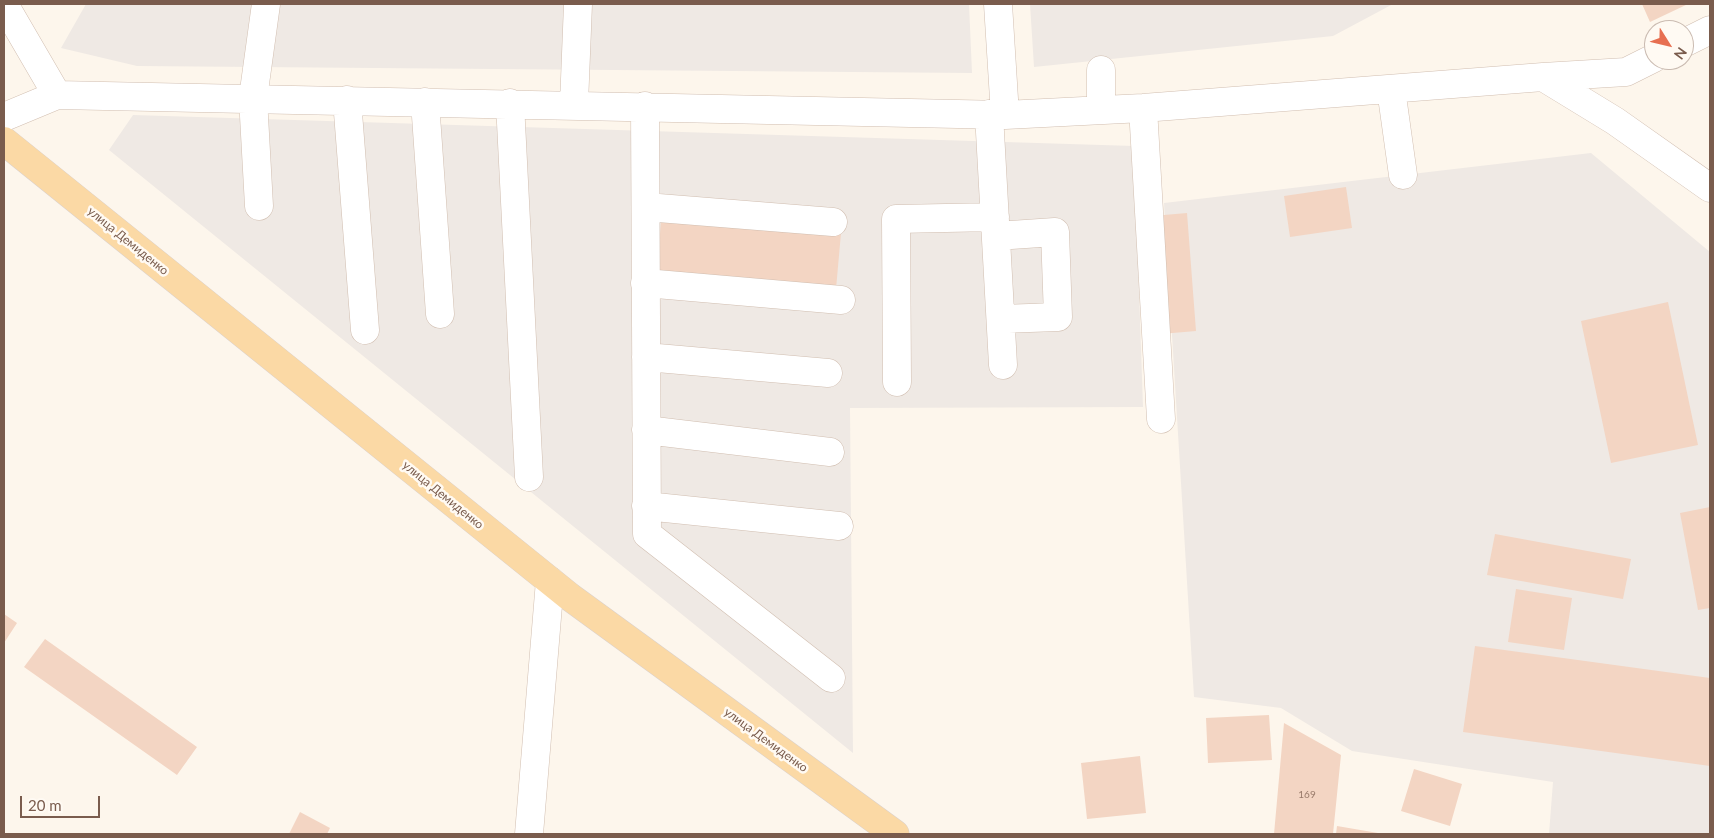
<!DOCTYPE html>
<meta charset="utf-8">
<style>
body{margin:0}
#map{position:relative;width:1714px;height:838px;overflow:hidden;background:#fdf6ec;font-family:Lato,sans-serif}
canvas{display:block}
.frame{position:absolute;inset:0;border:5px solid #7a5c4d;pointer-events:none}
.north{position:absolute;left:1644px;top:20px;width:50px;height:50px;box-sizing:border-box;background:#fffaf3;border:1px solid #cabbb1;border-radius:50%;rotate:126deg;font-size:14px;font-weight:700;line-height:20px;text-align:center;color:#7a5c4d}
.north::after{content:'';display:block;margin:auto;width:18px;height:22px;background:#e76f51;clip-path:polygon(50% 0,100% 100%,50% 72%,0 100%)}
.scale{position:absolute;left:20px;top:796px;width:80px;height:22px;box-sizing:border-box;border:2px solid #7a5c4d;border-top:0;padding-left:6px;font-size:15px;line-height:18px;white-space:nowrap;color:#7a5c4d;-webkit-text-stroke:4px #fffaf3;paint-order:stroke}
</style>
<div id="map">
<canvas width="1714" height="838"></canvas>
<div class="frame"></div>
<div class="north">N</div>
<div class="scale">20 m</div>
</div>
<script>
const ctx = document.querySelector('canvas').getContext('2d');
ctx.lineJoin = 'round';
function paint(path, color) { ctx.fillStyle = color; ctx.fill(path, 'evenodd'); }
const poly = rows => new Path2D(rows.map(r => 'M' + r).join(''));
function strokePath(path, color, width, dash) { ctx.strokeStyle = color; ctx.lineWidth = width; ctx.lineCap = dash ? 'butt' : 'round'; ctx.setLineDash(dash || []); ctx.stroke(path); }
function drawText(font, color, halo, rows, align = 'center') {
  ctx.font = font + ' Lato,sans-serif'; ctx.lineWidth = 5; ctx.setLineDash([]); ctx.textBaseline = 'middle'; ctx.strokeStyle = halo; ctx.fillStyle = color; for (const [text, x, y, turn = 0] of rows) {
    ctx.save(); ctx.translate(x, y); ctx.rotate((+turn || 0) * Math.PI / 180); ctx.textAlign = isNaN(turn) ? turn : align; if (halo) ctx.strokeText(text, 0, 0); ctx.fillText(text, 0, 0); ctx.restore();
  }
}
paint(poly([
 [86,4,969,4,972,73,137,66,61,48],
 [1030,4,1393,4,1333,36,1034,67],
 [133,115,1134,146,1143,407,850,408,853,753,109,150],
 [1591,153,1710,252,1710,834,1549,834,1553,782,1352,751,1281,708,1194,697,1164,203]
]), '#efe9e4');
paint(poly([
 [1642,4,1688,4,1650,22],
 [1346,187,1352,228,1290,237,1284,196],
 [1187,213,1196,331,1161,334,1152,216],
 [661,220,841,233,836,289,657,276],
 [1668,302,1698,445,1611,463,1581,321],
 [1710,507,1710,608,1698,610,1680,513],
 [1495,534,1631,559,1623,599,1487,575],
 [1516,589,1572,598,1564,650,1508,642],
 [4,614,17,623,4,643],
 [45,639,197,747,177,775,24,667],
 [1475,646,1710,678,1710,766,1463,732],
 [1269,715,1272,760,1208,763,1206,718],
 [1284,723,1341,755,1333,834,1274,834],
 [1140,756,1146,813,1087,819,1081,763],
 [1414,769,1462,784,1450,826,1401,811],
 [300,812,330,828,327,834,289,834],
 [1337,826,1378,833,1378,834,1336,834]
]), '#f3d5c3');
const minor = poly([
 [4,4,57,95],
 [1684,43,1710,30],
 [1101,70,1101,110],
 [1543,77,1615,121,1710,188],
 [1391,89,1403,175],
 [347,100,365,330],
 [425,102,440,314],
 [510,103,529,477],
 [574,104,578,4],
 [645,106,647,534,831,678],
 [1143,108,1161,419],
 [989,114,1003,365],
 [1005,115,1143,108,1543,77,1626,72,1654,58],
 [4,117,57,95,1005,115,998,4],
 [259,206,253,98,266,4],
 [646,207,833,222],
 [996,236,1055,232,1058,317,1001,319],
 [645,283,841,300],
 [646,357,828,373],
 [897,382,896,219,995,217],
 [646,430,830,452],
 [646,506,839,526],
 [529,834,550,581]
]);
const major = poly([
 [4,141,570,597,895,834]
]);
strokePath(minor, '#d1beb0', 29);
strokePath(major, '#dad1cd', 29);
strokePath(minor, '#fff', 28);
strokePath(major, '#fbd9a5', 28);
drawText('10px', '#987a6a', null, [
 ["169",1307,795]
]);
drawText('12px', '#7a5c4d', '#fffaf3', [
 ["улица Демиденко",128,241,39],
 ["улица Демиденко",443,495,39],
 ["улица Демиденко",766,740,36]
]);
</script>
